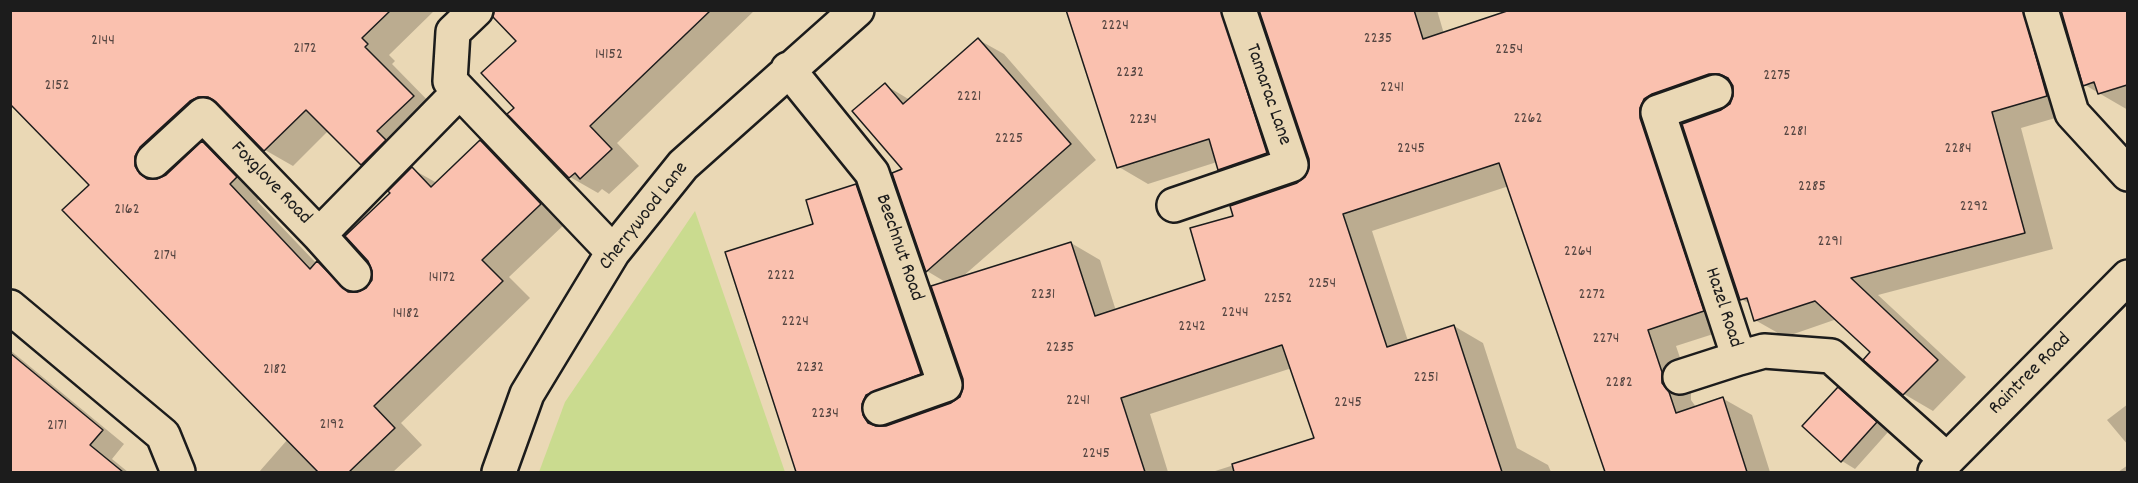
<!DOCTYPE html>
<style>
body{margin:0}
#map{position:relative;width:2138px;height:483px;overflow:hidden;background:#ead8b5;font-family:Dekko,sans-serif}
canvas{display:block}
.frame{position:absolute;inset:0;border:12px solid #1c1c1c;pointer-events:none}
</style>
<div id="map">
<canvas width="2138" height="483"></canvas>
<div class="frame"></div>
</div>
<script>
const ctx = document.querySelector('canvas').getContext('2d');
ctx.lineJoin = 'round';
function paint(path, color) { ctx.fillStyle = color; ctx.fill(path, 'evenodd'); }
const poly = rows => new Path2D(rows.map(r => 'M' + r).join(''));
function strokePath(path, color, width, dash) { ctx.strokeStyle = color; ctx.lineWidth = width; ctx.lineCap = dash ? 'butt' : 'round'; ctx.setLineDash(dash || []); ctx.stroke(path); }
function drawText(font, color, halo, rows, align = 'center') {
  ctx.font = font + ' Dekko,sans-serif'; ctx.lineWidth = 4.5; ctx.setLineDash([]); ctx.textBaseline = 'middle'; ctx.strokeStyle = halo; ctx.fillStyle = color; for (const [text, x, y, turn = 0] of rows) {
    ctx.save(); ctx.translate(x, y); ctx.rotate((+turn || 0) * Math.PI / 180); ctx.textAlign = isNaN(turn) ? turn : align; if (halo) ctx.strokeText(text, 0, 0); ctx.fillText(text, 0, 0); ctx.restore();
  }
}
paint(poly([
 [695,211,785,472,539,472,565,402]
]), '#cadb8f');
paint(poly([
 [10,10,435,10,389,55,395,61,392,64,440,113,390,180,362,164,329,130,293,166,265,150,227,112,219,117,163,172,163,178,202,143,230,159,264,194,257,201,317,264,346,279,359,294,367,289,373,281,392,193,412,169,437,183,480,142,508,158,568,221,509,277,530,298,401,423,422,445,393,472,259,472,288,439,91,185],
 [513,10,755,10,617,143,639,166,609,194,602,189,598,193,570,177,516,108,518,41],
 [1068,10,1260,10,1254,15,1296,170,1249,186,1220,169,1217,162,1148,184,1119,167],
 [1261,10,1437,10,1444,34,1515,10,2128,10,2128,110,2085,85,2061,11,2056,14,2076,112,2021,128,2053,249,1878,295,1966,377,1933,411,1904,394,1866,360,1873,352,1837,319,1785,337,1755,320,1750,304,1741,299,1683,124,1730,106,1735,92,1681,110,1673,117,1732,328,1676,346,1691,390,1691,400,1696,407,1722,398,1752,415,1770,472,1607,472,1509,186,1372,231,1408,341,1454,326,1483,343,1517,448,1548,465,1551,472,1212,472,1316,439,1292,368,1150,414,1168,472,808,472,796,465,815,225,856,186,885,203,950,390,894,413,890,424,952,404,960,399,965,389,947,283,927,271,894,174,905,170,885,85,910,100,979,40,1004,54,1096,160,961,278,1071,243,1100,260,1116,311,1207,281,1235,217,1307,178,1311,168,1310,159],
 [10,350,124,444,112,459,128,472,10,472],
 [1838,389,1851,397,1889,431,1855,469,1842,461,1804,426],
 [2128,404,2128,445,2107,420],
 [2128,465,2128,472,2118,472]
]), '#0003');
const building = poly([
 [10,10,391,10,362,38,368,44,365,47,414,96,377,131,386,140,361,165,306,110,264,151,216,102,208,97,198,97,190,101,140,147,135,156,135,166,140,174,147,179,157,179,166,175,202,141,237,177,230,184,310,269,317,261,348,292,357,292,366,288,372,280,372,271,368,261,345,236,390,193,388,191,412,167,431,187,480,140,541,204,482,260,503,281,374,406,395,428,349,472,318,472,62,210,89,185,10,104,10,10],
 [494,10,711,10,590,126,612,149,580,179,575,173,569,178,507,114,514,108,481,73,516,41,493,17,494,10],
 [1066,10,1221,10,1267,153,1218,170,1209,139,1117,168,1066,10],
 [1259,10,1414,10,1423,39,1510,10,2023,10,2047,96,1992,112,2025,233,1851,278,1938,360,1903,395,1863,360,1870,352,1815,301,1754,321,1747,298,1740,300,1682,124,1721,110,1730,104,1733,96,1733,86,1728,78,1719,74,1709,74,1652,94,1644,99,1640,108,1640,118,1704,311,1648,330,1662,372,1662,383,1669,392,1676,413,1723,397,1747,472,1605,472,1499,163,1343,214,1387,347,1454,325,1502,472,1234,472,1232,464,1314,438,1282,345,1121,398,1145,472,796,472,725,252,813,224,806,200,856,184,921,374,866,395,862,404,863,415,868,423,876,426,886,426,951,403,960,397,963,388,963,379,931,286,1071,242,1095,316,1205,280,1190,228,1233,216,1230,206,1297,183,1305,177,1309,168,1309,159,1259,10],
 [2061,10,2127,10,2127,85,2098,94,2094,82,2083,86,2061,10],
 [978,38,1071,144,926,272,892,173,902,169,852,111,885,83,903,104,978,38],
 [10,353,103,430,90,445,123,472,10,472,10,353],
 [1838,387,1877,422,1841,462,1802,426,1838,387]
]);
paint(building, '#fac1af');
strokePath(building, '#1c1c1c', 1.5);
const minor = poly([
 [476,10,453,32,450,81,613,252],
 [2041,10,2072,113,2128,174],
 [788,69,872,173,945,385,880,408],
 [1715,92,1658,112,1739,358,1764,351,1831,356,1947,460],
 [153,161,203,115,319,235,459,92],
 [1174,205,1291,165,1239,10],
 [319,235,354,274],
 [10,307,163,435,178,472],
 [1680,377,1739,358],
 [499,472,527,394,613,252,683,165,857,10],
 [1935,472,2128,277]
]);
strokePath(minor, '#1c1c1c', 38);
strokePath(minor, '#ead8b5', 33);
drawText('16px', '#544541', null, [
 ["2224",1115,27],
 ["2235",1378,40],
 ["2144",103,42],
 ["2172",305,50],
 ["2254",1509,51],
 ["14152",609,56],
 ["2232",1130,74],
 ["2275",1777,77],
 ["2152",57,87],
 ["2241",1392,89],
 ["2221",969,98],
 ["2262",1528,120],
 ["2234",1143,121],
 ["2281",1795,133],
 ["2225",1009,140],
 ["2245",1411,150],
 ["2284",1958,150],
 ["2285",1812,188],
 ["2292",1974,208],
 ["2162",127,211],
 ["2291",1830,243],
 ["2264",1578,253],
 ["2174",165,257],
 ["2222",781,277],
 ["14172",442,279],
 ["2254",1322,285],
 ["2231",1043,296],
 ["2272",1592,296],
 ["2252",1278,300],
 ["2244",1235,314],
 ["14182",406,315],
 ["2224",795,323],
 ["2242",1192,328],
 ["2274",1606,340],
 ["2235",1060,349],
 ["2232",810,369],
 ["2182",275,371],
 ["2251",1426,379],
 ["2282",1619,384],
 ["2241",1078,402],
 ["2245",1348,404],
 ["2234",825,415],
 ["2192",332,426],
 ["2171",57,427],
 ["2245",1096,455]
]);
drawText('20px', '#1c1c1c', '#ead8b5', [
 ["Tamarac Lane",1267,95,71],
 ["Foxglove Road",270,184,46],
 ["Cherrywood Lane",645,217,-52],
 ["Beechnut Road",898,248,71],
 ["Hazel Road",1722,308,72],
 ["Raintree Road",2031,375,-45]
]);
</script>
